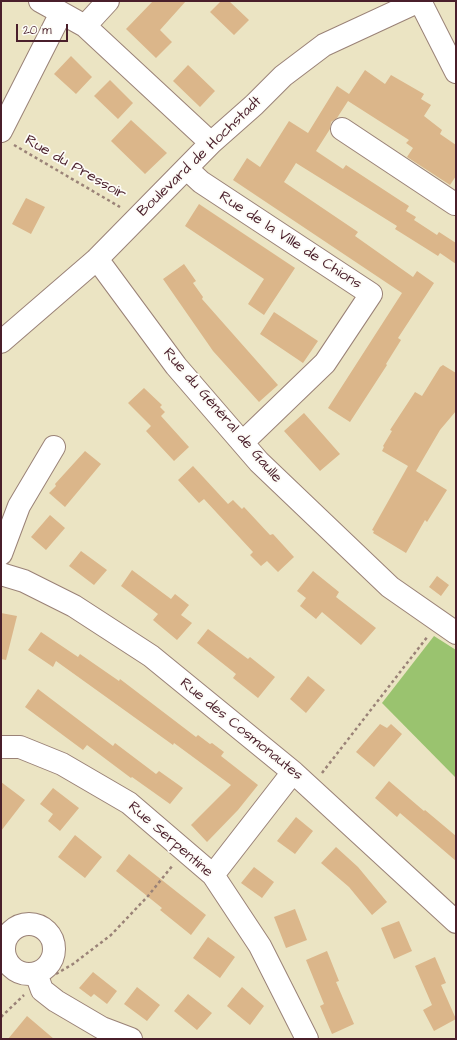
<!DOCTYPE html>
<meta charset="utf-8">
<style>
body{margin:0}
#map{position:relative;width:457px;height:1040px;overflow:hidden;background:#ebe4c3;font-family:"Architects Daughter",sans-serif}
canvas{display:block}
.frame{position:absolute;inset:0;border:2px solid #4a1f2b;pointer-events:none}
.scale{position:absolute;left:16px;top:24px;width:52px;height:18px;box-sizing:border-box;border:2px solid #4a1f2b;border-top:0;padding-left:5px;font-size:12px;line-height:14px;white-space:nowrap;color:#4a1f2b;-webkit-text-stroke:3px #fdfcf7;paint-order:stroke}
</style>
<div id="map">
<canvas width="457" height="1040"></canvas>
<div class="frame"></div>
<div class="scale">20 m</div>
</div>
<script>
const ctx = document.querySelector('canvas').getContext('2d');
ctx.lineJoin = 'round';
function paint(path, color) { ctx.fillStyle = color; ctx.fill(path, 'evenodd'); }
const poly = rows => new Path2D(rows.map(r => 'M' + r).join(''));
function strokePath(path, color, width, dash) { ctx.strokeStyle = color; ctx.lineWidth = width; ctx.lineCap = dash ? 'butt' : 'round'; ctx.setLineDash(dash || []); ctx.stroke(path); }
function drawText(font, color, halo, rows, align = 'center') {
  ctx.font = font + ' "Architects Daughter",sans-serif'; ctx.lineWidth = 3.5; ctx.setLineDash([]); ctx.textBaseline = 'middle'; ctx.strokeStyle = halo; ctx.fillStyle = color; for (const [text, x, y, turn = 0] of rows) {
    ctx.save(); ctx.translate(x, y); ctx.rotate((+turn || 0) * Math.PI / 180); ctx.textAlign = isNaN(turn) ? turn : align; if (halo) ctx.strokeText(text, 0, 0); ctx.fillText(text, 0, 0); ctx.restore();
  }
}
paint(poly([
 [434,636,456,650,456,778,382,703]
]), '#9ac36f');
paint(poly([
 [153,1,186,1,160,30,172,42,156,58,126,29],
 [221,1,229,1,249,20,234,35,210,12],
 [71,56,92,77,76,94,54,74],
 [188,65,215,91,200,107,173,81],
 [365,70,385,84,391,75,424,94,421,99,431,105,424,116,442,130,440,134,456,145,456,176,450,185,407,157,413,148,406,143,409,140,348,101,337,118,331,122,330,129,316,151,343,169,346,165,401,201,409,206,406,211,416,217,414,220,437,235,439,232,456,243,456,264,440,253,438,256,395,229,397,226,296,163,284,182,358,232,355,236,413,277,417,271,434,283,398,338,401,340,386,364,387,365,350,422,328,408,402,293,233,180,247,158,260,167,289,121,308,133,337,86,349,94],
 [110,80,133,103,118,119,94,96],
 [131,120,167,153,145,174,111,141],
 [26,198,45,207,31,234,12,224],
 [199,204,295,268,264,315,248,304,264,279,185,226],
 [184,264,196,281,193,283,203,297,202,299,278,385,259,402,213,351,163,279],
 [274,312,318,341,303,363,260,334],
 [443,365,456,373,456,411,440,430,416,471,447,490,427,522,425,520,406,553,373,533,374,531,372,530,408,466,382,451,384,447,383,446,392,431,390,430,415,392,422,396,440,367],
 [144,388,162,405,160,407,165,412,161,416,189,447,174,461,146,431,151,426,128,403],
 [304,413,340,454,320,471,284,431],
 [85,451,101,464,65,507,49,493,56,486,55,484],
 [193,466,228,504,233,500,242,509,244,507,270,535,273,534,294,557,278,572,267,561,261,566,250,555,253,552,204,499,199,503,178,480],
 [50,515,65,528,46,550,31,537],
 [81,551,107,570,94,585,69,566],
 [132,570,171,599,175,594,189,605,181,615,192,623,177,640,153,620,158,614,121,586],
 [313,571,339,592,336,597,376,628,361,645,322,612,316,619,300,606,306,598,297,591],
 [437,576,449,585,441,596,429,587],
 [1,613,17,616,6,660,1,659],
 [208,629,248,659,250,657,275,677,258,698,233,678,236,674,197,643],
 [41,632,78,657,80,654,119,681,120,679,196,737,198,735,210,744,212,743,224,752,221,756,258,785,238,810,207,842,191,825,231,785,174,743,173,745,56,661,53,667,28,650],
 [308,676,325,690,306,713,290,699],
 [38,689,113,746,115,743,156,774,159,771,183,788,170,804,132,777,131,778,87,745,83,750,25,707],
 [380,724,387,728,391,724,402,734,374,767,356,752],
 [389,781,424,811,425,810,456,836,456,861,400,813,397,817,375,798],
 [1,782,25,800,1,831],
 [53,788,79,808,60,831,48,821,53,814,40,804],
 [296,817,313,831,295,854,277,841],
 [75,835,102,857,85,878,58,857],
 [336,847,358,867,387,902,372,915,349,887,321,863],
 [129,854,206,915,191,935,160,910,162,908,116,871],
 [254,867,274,882,262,898,241,883],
 [295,909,307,940,286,948,274,917],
 [399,921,412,951,394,959,381,928],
 [208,937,235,957,220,978,193,958],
 [327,951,339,981,336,982,354,1024,332,1034,320,1006,324,1004,306,960],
 [435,957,446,983,441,985,456,1019,434,1031,423,1010,432,1005,415,966],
 [93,972,117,991,107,1004,94,994,91,997,79,988],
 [137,987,160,1005,147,1021,124,1004],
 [242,987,264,1006,250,1025,227,1006],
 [188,994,212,1013,197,1030,174,1011],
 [27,1016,54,1039,8,1039]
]), '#dbb68a');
const minor = poly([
 [40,1,85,26,211,143],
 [420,1,456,72],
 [85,26,108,1],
 [342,129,455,204,456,203],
 [1,131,61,13],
 [187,169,201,182,371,294,325,363,243,442],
 [97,259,176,366,259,462,390,587,456,633],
 [1,342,97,259,211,143,254,105,283,76,324,45,419,1],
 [1,554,19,506,54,447],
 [1,574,24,581,74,606,151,656,293,772,456,922],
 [1,747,20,747,62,764,129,803,213,875,260,946,307,1039],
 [213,875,293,772],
 '4 949a25 25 0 1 1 50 0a25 25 0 1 1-50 0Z',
 [36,973,42,990,56,1001,102,1028,131,1039]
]);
strokePath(minor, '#9a8277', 24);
strokePath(poly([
 [14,145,120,207],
 [322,773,428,636],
 [1,953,4,954],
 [56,974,73,964,111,935,148,896,173,865],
 [1,1017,24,995]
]), '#9a8277', 2.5, [3, 3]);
strokePath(minor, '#fff', 22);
drawText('15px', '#4a1f2b', '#fdfcf7', [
 ["Boulevard de Hochstadt",200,157,-44],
 ["Rue du Pressoir",75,168,30],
 ["Rue de la Ville de Chions",290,241,33],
 ["Rue du Général de Gaulle",222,416,49],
 ["Rue des Cosmonautes",241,730,39],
 ["Rue Serpentine",170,840,41]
]);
</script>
